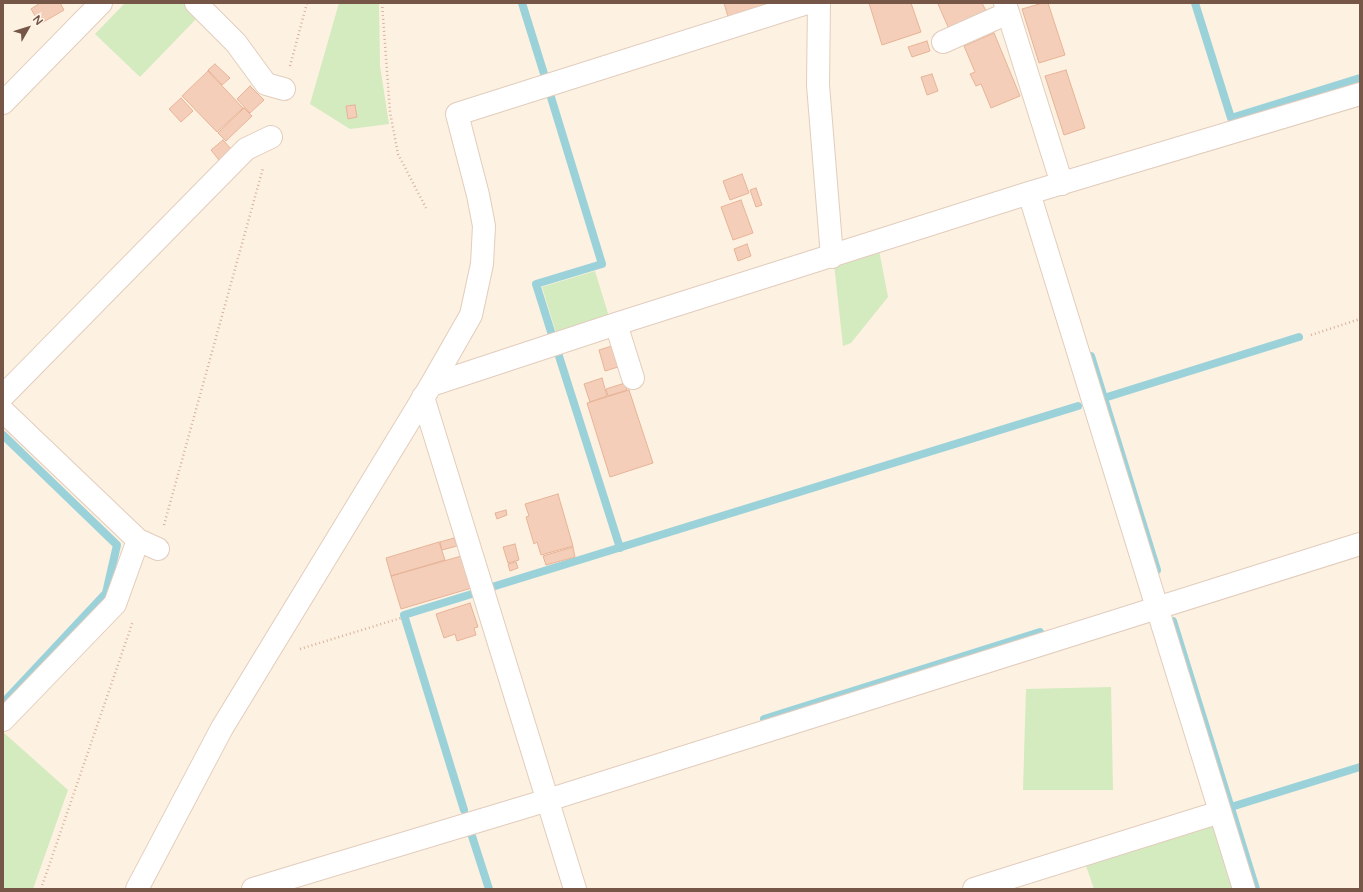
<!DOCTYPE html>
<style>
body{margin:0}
#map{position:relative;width:1363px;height:892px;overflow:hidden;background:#fdf1e1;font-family:"Varela Round",sans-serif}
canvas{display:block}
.frame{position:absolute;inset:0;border:4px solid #755647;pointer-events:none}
.north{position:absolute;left:8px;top:8px;width:40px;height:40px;-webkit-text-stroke:3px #fff5e8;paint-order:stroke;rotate:51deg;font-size:11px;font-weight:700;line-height:16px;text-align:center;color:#755647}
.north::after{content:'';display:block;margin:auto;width:14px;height:18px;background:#755647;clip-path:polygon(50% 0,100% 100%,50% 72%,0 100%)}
</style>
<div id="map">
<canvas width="1363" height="892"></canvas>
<div class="frame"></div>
<div class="north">N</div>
</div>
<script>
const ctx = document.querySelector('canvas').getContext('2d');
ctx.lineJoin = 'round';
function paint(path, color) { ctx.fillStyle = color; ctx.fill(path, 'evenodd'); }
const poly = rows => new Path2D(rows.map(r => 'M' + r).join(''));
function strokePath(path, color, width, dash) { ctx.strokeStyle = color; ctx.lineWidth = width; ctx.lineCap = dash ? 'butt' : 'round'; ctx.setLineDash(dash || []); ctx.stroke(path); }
paint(poly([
 [125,3,185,3,199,16,140,77,95,34],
 [339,3,379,3,380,66,389,124,350,129,310,104],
 [879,250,888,297,851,343,843,346,834,264],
 [595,271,610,320,557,336,542,287],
 [1111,687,1113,790,1023,790,1026,689],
 [3,732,68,790,33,889,3,889],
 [1214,820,1235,889,1094,889,1084,860]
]), '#d3ebbf');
strokePath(poly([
 [522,3,545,77],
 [1195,3,1231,118,1360,78],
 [550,94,602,264,536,284,552,335],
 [558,353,620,548],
 [1091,356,1157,570],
 [1104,398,1299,337],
 [3,435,117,545,106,593,3,703],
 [492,587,1078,406],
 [1173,621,1256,889],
 [764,719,1040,632],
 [1231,807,1360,767],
 [464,810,404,615,475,593],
 [471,833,489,889]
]), '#9bd2d9', 8);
const building = poly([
 [40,3,60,3,64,10,40,24,31,9,40,3],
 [724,3,769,3,771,8,729,20,724,3],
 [869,3,911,3,921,32,882,45,869,3],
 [939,3,982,3,987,13,949,29,938,4,939,3],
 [1043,3,1048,3,1065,55,1039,63,1022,9,1043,3],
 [994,33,1020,96,991,108,981,84,976,86,970,74,975,72,964,46,994,33],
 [927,41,930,51,912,57,908,47,927,41],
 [215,64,230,78,222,85,208,70,215,64],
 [1066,70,1085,128,1064,135,1045,76,1066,70],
 [208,71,243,108,217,132,182,96,208,71],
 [932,74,938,91,927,95,921,77,932,74],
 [250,86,264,100,250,113,237,99,250,86],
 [181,98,193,111,181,122,169,109,181,98],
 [355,105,357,117,348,119,346,106,355,105],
 [244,108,252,116,226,141,218,133,244,108],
 [223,140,232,150,219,160,211,150,223,140],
 [742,174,749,193,730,200,723,181,742,174],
 [756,188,762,205,756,207,750,190,756,188],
 [741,200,753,233,733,240,721,207,741,200],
 [747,244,751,256,738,261,734,249,747,244],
 [612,346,618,367,605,371,599,350,612,346],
 [602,378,607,396,590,402,584,384,602,378],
 [625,383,627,390,608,396,606,389,625,383],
 [629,390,653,463,610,477,587,403,629,390],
 [558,494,573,546,541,555,537,542,534,544,526,517,529,516,525,504,558,494],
 [506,510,507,515,497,519,495,513,506,510],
 [454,538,457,546,442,550,440,542,454,538],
 [439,542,445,560,391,576,386,558,439,542],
 [515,544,519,560,508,563,503,547,515,544],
 [573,547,575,557,546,565,543,556,573,547],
 [465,555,475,587,401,609,391,576,465,555],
 [516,562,518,568,510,571,508,564,516,562],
 [470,603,478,627,474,628,476,635,457,641,455,634,444,638,436,614,470,603]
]);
paint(building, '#f4ceb8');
strokePath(building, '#e7b397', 1);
const minor = poly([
 [196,3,236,43,266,84,284,89],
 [819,3,818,85,832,257],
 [1005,3,1062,184],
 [943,42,1008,13],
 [3,103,101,3],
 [1029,193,1244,889],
 [616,324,633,378],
 [431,385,471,315,482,264,484,226,478,195,457,114,807,3],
 [3,396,246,149,271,137],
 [423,397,575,889],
 [3,411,138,540,158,549],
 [3,720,115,604,138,540],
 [137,889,222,728,431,385,616,324,1029,193,1360,94],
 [253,889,548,800,1360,544],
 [974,889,1220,812]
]);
strokePath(minor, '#e2cdbd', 24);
strokePath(poly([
 [382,3,390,112,398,154,426,208],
 [290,66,307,3],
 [1311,335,1360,319],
 [164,525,263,168],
 [300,649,401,618],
 [41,889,133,621]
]), '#d8b19b', 2.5, [1, 3]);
strokePath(minor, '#fff', 22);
</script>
